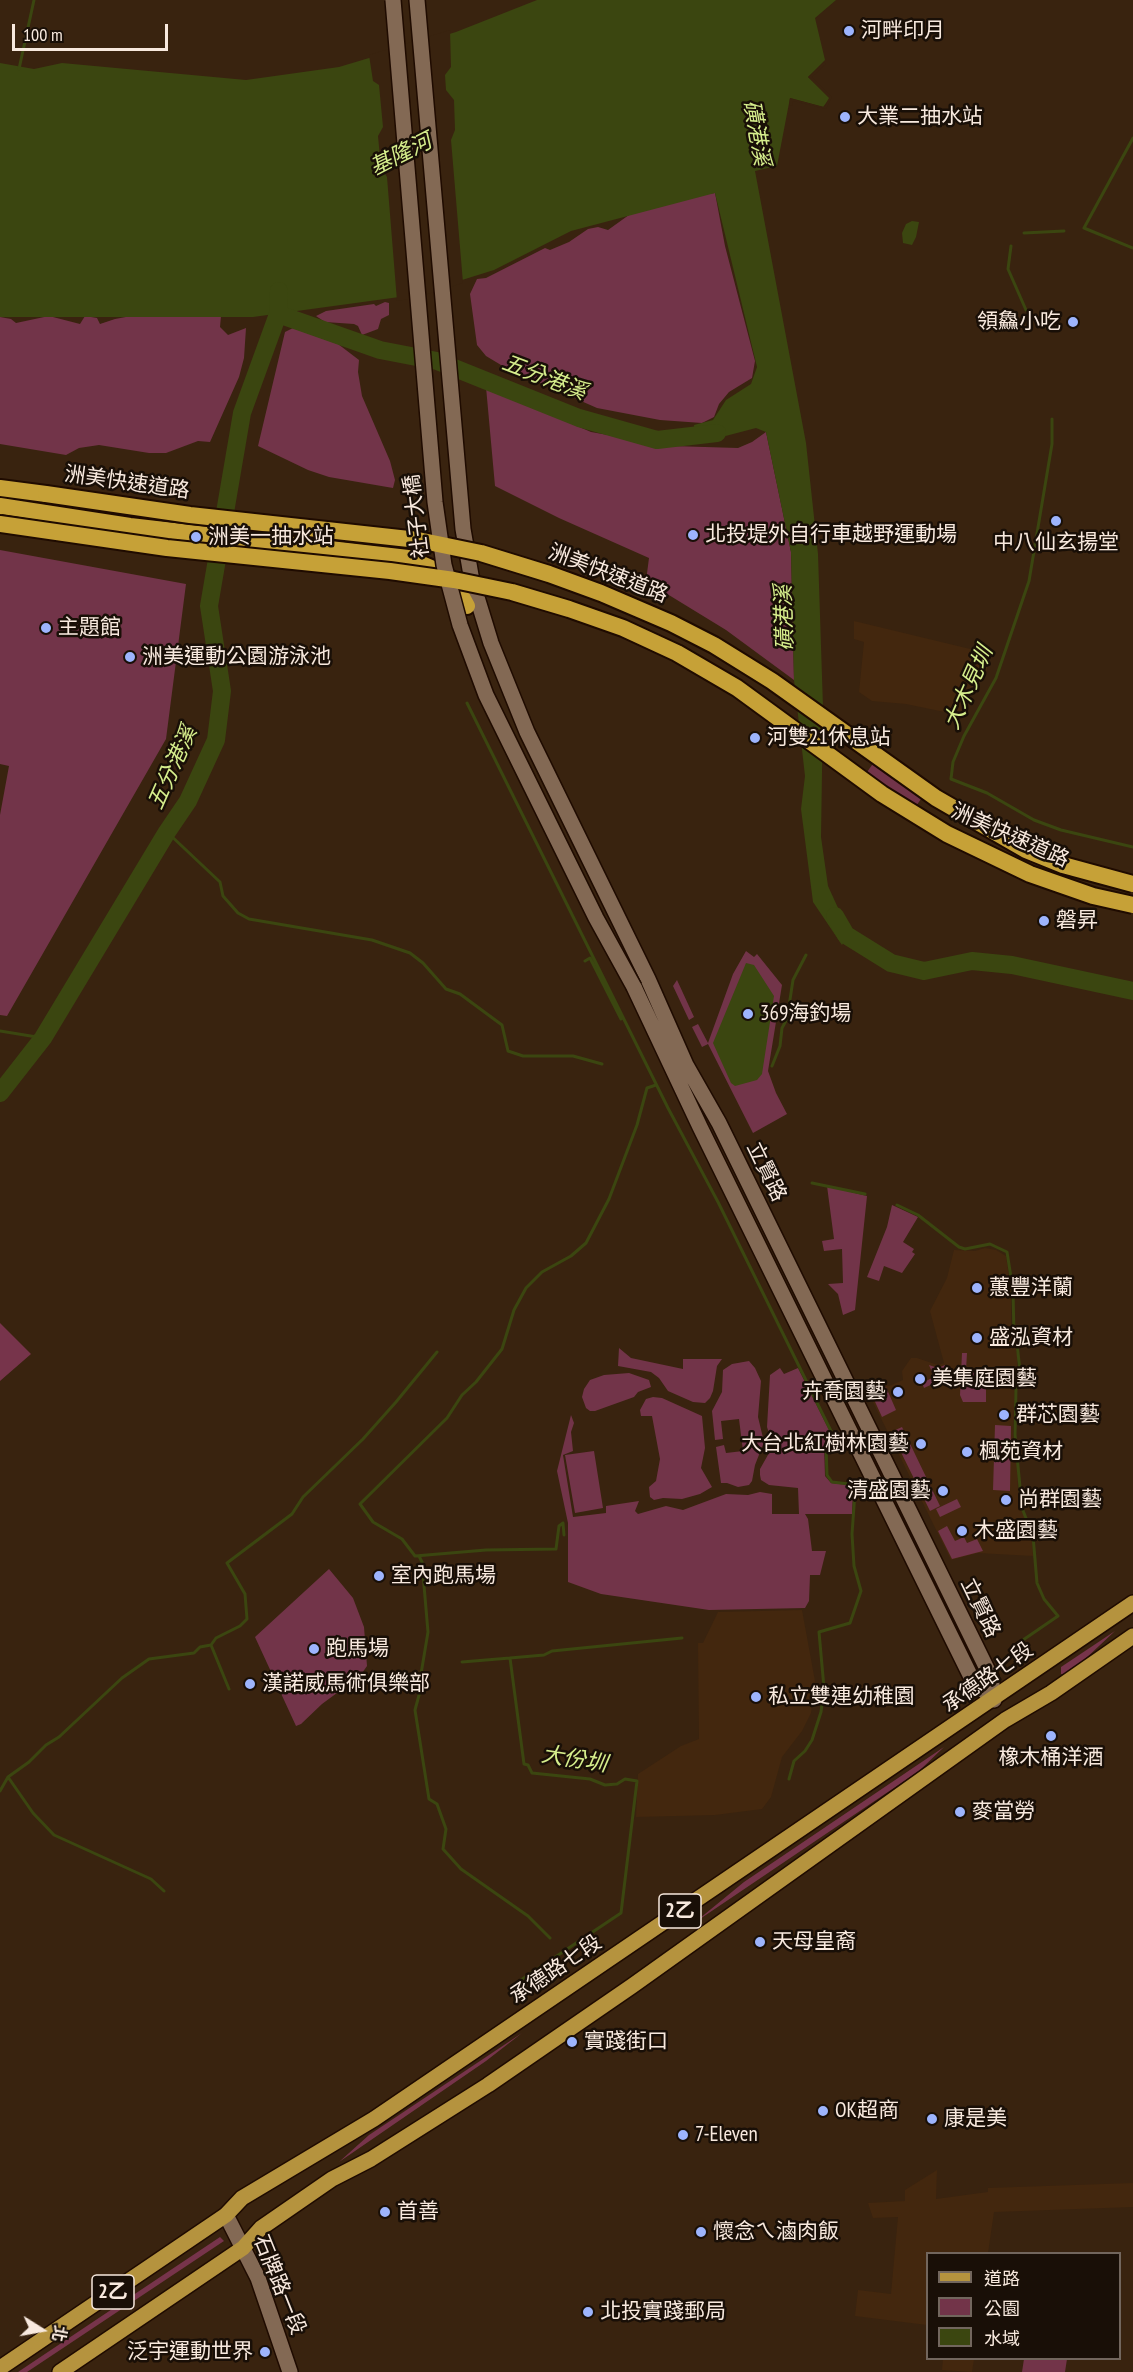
<!DOCTYPE html>
<meta charset="utf-8">
<style>
body{margin:0}
#map{position:relative;width:1133px;height:2372px;overflow:hidden;background:#39230f;font-family:"PT Sans Narrow","Noto Sans TC",sans-serif}
canvas{display:block}
.legend{position:absolute;left:926px;top:2252px;width:195px;height:108px;box-sizing:border-box;background:#190f07;border:2px solid #72665d;margin:0;padding:8px 10px;list-style:none;font-size:18px;color:#f8e9de}
.legend li{display:flex;align-items:center;gap:12px;height:30px}
.legend b{width:30px;border:2px solid #72665d}
.north{position:absolute;left:12px;top:2300px;width:60px;height:60px;-webkit-text-stroke:4px #190f07;paint-order:stroke;rotate:101deg;font-size:16px;font-weight:700;line-height:24px;text-align:center;color:#f8e9de}
.north::after{content:'';display:block;margin:auto;width:21px;height:27px;background:#f8e9de;clip-path:polygon(50% 0,100% 100%,50% 72%,0 100%)}
.scale{position:absolute;left:12px;top:24px;width:156px;height:27px;box-sizing:border-box;border:3px solid #f8e9de;border-top:0;padding-left:8px;font-size:18px;line-height:21px;white-space:nowrap;color:#f8e9de;-webkit-text-stroke:4px #190f07;paint-order:stroke}
</style>
<div id="map">
<canvas width="1133" height="2372"></canvas>
<ul class="legend">
<li><b style="height:8px;background:#b5933e"></b>道路</li>
<li><b style="height:16px;background:#723449"></b>公園</li>
<li><b style="height:16px;background:#3b4610"></b>水域</li>
</ul>
<div class="north">北</div>
<div class="scale">100 m</div>
</div>
<script>
const ctx = document.querySelector('canvas').getContext('2d');
ctx.lineJoin = 'round';
function paint(path, color) { ctx.fillStyle = color; ctx.fill(path, 'evenodd'); }
const poly = rows => new Path2D(rows.map(r => 'M' + r).join(''));
function strokePath(path, color, width, dash) { ctx.strokeStyle = color; ctx.lineWidth = width; ctx.lineCap = dash ? 'butt' : 'round'; ctx.setLineDash(dash || []); ctx.stroke(path); }
function drawText(font, color, halo, rows, align = 'center') {
  ctx.font = font + ' "PT Sans Narrow","Noto Sans TC",sans-serif'; ctx.lineWidth = 5; ctx.setLineDash([]); ctx.textBaseline = 'middle'; ctx.strokeStyle = halo; ctx.fillStyle = color; for (const [text, x, y, turn = 0] of rows) {
    ctx.save(); ctx.translate(x, y); ctx.rotate((+turn || 0) * Math.PI / 180); ctx.textAlign = isNaN(turn) ? turn : align; if (halo) ctx.strokeText(text, 0, 0); ctx.fillText(text, 0, 0); ctx.restore();
  }
}
paint(poly([
 [854,621,991,654,986,673,959,715,906,704,872,701,859,692,864,642,854,639],
 [985,1248,996,1250,1006,1256,1011,1290,1011,1329,1017,1354,1017,1375,1015,1386,1013,1435,1017,1457,1018,1492,1032,1536,1033,1556,978,1553,951,1560,867,1390,882,1384,889,1386,903,1380,902,1371,911,1358,917,1358,938,1365,944,1363,930,1311,947,1278,954,1250,975,1251],
 [802,1610,815,1681,811,1713,802,1731,782,1757,771,1797,762,1809,715,1815,636,1817,638,1774,681,1746,699,1739,698,1643,703,1643,718,1612],
 [937,2170,936,2199,988,2192,988,2188,1133,2183,1133,2207,994,2212,988,2253,928,2254,927,2325,855,2316,858,2290,891,2294,898,2217,873,2218,868,2203,905,2201,905,2190],
 [943,2359,974,2359,972,2372,942,2370]
]), '#43270e');
paint(poly([
 [715,193,725,246,755,361,752,378,729,392,719,404,714,417,702,423,660,420,597,408,506,368,486,356,477,345,470,294,477,279,486,278,545,248,550,250,569,242,588,229,598,227,608,230,647,202],
 [385,302,389,303,389,315,381,319,378,329,362,335,358,326,354,324,325,322,316,316,326,311,374,304,376,306],
 [153,312,221,316,220,327,228,335,246,328,244,358,239,377,210,442,198,441,166,453,149,453,99,445,79,448,66,455,0,444,0,317,11,319,16,323,49,316,80,324,85,316,97,318,100,324,115,319],
 [293,328,338,344,359,360,358,372,362,396,390,461,395,480,393,488,329,477,308,470,258,446,285,332],
 [486,387,591,432,671,446,738,448,752,442,766,432,791,552,794,680,726,630,646,581,649,558,559,518,495,486],
 [0,550,186,584,166,739,7,1016,0,1015,0,815,9,766,0,764],
 [879,755,928,789,907,819,858,785],
 [746,951,754,957,757,954,782,985,768,1071,776,1093,787,1114,753,1133,708,1044,702,1047,692,1027,698,1024,708,1043,733,974],
 [677,980,694,1017,689,1020,673,986],
 [827,1186,867,1196,855,1310,843,1315,838,1294,828,1284,843,1283,842,1249,824,1251,822,1241,834,1239],
 [892,1205,918,1217,903,1242,914,1249,912,1252,915,1254,902,1273,884,1266,879,1281,867,1277,887,1227],
 [619,1348,631,1358,683,1369,683,1359,722,1359,717,1366,713,1391,710,1398,705,1403,693,1402,668,1391,659,1378,651,1372,618,1366],
 [962,1353,967,1353,966,1370,986,1370,986,1402,963,1402,960,1395],
 [749,1361,755,1368,761,1381,758,1417,764,1442,755,1465,752,1481,749,1485,738,1487,727,1483,721,1483,716,1447,724,1445,726,1453,743,1451,739,1419,721,1421,723,1439,715,1440,712,1411,722,1392,723,1370,732,1364],
 [929,1365,938,1368,945,1365,950,1376,924,1388,922,1383,934,1377],
 [780,1368,784,1374,798,1368,829,1430,824,1445,825,1476,831,1483,848,1485,853,1493,852,1514,805,1514,808,1519,812,1551,826,1551,820,1575,810,1575,809,1601,805,1608,709,1610,601,1594,568,1582,568,1523,557,1471,571,1415,574,1423,571,1432,573,1451,563,1455,573,1517,606,1513,606,1506,639,1501,635,1511,638,1514,666,1506,683,1510,726,1494,748,1495,760,1492,772,1494,772,1514,799,1514,798,1488,769,1485,761,1480,760,1475,760,1469,773,1446,767,1427,770,1375],
 [629,1373,649,1380,651,1387,638,1392,634,1397,595,1411,590,1411,586,1408,582,1397,584,1389,590,1380,604,1375],
 [886,1387,896,1410,882,1417,871,1393],
 [653,1397,662,1398,702,1416,705,1448,701,1468,712,1487,700,1494,682,1499,663,1498,654,1500,650,1497,649,1487,656,1481,660,1459,652,1416,641,1416,640,1410,646,1399],
 [995,1425,1011,1426,1010,1491,993,1490],
 [902,1427,940,1506,930,1511,891,1432],
 [594,1451,603,1508,575,1513,565,1455],
 [957,1499,961,1507,940,1517,936,1509],
 [947,1526,955,1541,964,1537,967,1543,977,1539,983,1551,952,1559,938,1531],
 [329,1569,353,1598,364,1627,367,1666,360,1676,322,1704,301,1724,296,1726,255,1637],
 [1024,2359,1024,2358,1067,2359,1065,2372,1022,2372]
]), '#723449');
paint(poly([
 [0,1323,31,1354,0,1381],
 [1115,1631,1068,1675,1061,1674,1061,1667],
 [944,1747,919,1771,694,1923,744,1882],
 [522,2033,486,2061,339,2162,369,2135],
 [220,2237,224,2241,27,2372,18,2372]
]), '#77344b');
paint(poly([
 [537,0,836,0,815,18,825,60,808,77,830,98,823,107,790,98,777,166,755,171,806,443,818,554,823,707,821,837,828,886,849,932,842,945,813,902,801,809,805,776,794,680,791,552,766,432,756,428,695,444,694,425,713,420,726,400,751,384,757,367,715,193,571,231,494,270,414,295,253,317,0,317,0,63,34,69,62,63,246,80,339,67,456,32],
 [912,221,919,222,916,237,912,245,903,243,902,233,906,224],
 [746,963,754,965,774,996,762,1074,757,1080,735,1086,731,1083,713,1043]
]), '#3b4610');
paint(poly([
 [450,30,451,67,445,75,446,90,454,100,455,130,451,140,463,283,415,298,397,301,387,177,381,167,378,136,383,127,379,85,373,81,369,55],
 [824,62,826,64,812,77,832,97,826,109,793,101,792,106,789,105,790,98,824,107,829,98,808,77]
]), '#39230f');
strokePath(poly([
 [19,69,34,0],
 [1133,138,1084,228,1133,248],
 [1024,233,1064,231],
 [1011,246,1008,269,1026,310],
 [1052,419,1052,444,1029,581,996,678,964,736,953,762,951,779,987,793,1034,820,1061,830,1133,847],
 [467,703,668,1108,718,1202,831,1431,826,1445,827,1475,832,1482,849,1484,855,1492,852,1534,854,1566,861,1591,850,1623,819,1632,824,1688,821,1712,812,1740,805,1751,794,1761,789,1779],
 [167,832,220,882,223,896,238,913,249,919,372,940,410,953,423,963,446,989,460,994,502,1025,508,1051,523,1056,573,1056,602,1064],
 [585,961,590,958,621,1019],
 [0,1031,43,1038],
 [772,1066,780,1046,782,1028,787,1019,793,980,806,955],
 [812,1183,865,1194],
 [897,1205,918,1215,959,1247,965,1249,990,1244,1007,1252,1013,1290,1014,1336,1017,1344,1020,1371,1016,1387,1015,1435,1022,1508,1033,1536,1037,1583,1044,1599,1058,1616,1023,1640],
 [564,1535,563,1523,559,1526,556,1549,486,1550,415,1556,402,1539,373,1522,360,1504,447,1418,462,1395,476,1382,502,1349,514,1310,526,1288,542,1272,571,1256,586,1243,609,1199,637,1125,647,1088,656,1085],
 [419,1556,422,1562,428,1632,421,1674,417,1680,422,1684,415,1710,429,1799,437,1804,446,1829,443,1849,461,1869,528,1916,550,1938],
 [211,1645,229,1689],
 [462,1662,510,1658],
 [8,1777,29,1762,46,1745,59,1737,122,1678,149,1659,194,1653,200,1647,211,1645,216,1638,240,1626,247,1619,245,1594,227,1563,292,1514,303,1497,363,1439,396,1402,437,1352],
 [0,1791,8,1777,33,1813,54,1835,151,1879,164,1891],
 [512,1986,621,1913,637,1781,625,1779,617,1784,605,1785,590,1779,532,1773,528,1765,524,1764,510,1658,544,1655,552,1651,682,1638]
]), '#3b4610', 3);
strokePath(poly([
 [278,314,380,350,437,361,579,418,657,440,717,433],
 [835,916,846,935,891,963,924,971,972,961,1012,965,1133,991],
 [0,1093,43,1038,167,832,188,801,216,740,222,691,209,606,242,413,278,314,279,291]
]), '#3b4610', 18);
const tertiary = poly([
 [417,0,463,529,472,581,491,643,527,732,648,979,686,1065,719,1123,991,1677,994,1700],
 [634,987,700,1127,973,1681,994,1700],
 [226,2215,258,2278,290,2372]
]);
const primary = poly([
 [0,2368,226,2215,242,2198,374,2119,1133,1603],
 [60,2372,243,2248,261,2228,332,2179,371,2159,488,2085,632,1986,1005,1720,1051,1693,1133,1636]
]);
const trunk = poly([
 [0,488,46,494],
 [0,506,130,526,408,558,438,571,460,593,467,606]
]);
strokePath(tertiary, '#1f0b00', 18);
strokePath(primary, '#1f0b00', 18);
strokePath(trunk, '#1f0b00', 20);
strokePath(tertiary, '#836954', 15);
strokePath(primary, '#b5933e', 15);
strokePath(trunk, '#c6a137', 16);
const tertiaryBridge = poly([
 [393,0,435,502,444,565,460,625,486,695,596,918,634,987]
]);
const trunkBridge = poly([
 [46,494,190,515,418,540,481,553,549,574,601,593,671,623,714,645,772,681,936,798,1026,850,1063,865,1133,884],
 [0,524,167,548,390,571,454,580,512,592,569,609,623,628,677,653,737,688,882,794,947,834,1030,874,1093,896,1133,905]
]);
strokePath(tertiaryBridge, '#1f0b00', 18, []);
strokePath(trunkBridge, '#1f0b00', 20, []);
strokePath(tertiaryBridge, '#836954', 15);
strokePath(trunkBridge, '#c6a137', 16);
for (const [x, y, r, color] of [
 [849,31,6,"#9db4fd"],
 [845,117,6,"#9db4fd"],
 [1073,322,6,"#9db4fd"],
 [1056,521,6,"#9db4fd"],
 [693,535,6,"#9db4fd"],
 [196,537,6,"#9db4fd"],
 [46,628,6,"#9db4fd"],
 [130,657,6,"#9db4fd"],
 [755,738,6,"#9db4fd"],
 [1044,921,6,"#9db4fd"],
 [748,1014,6,"#9db4fd"],
 [977,1288,6,"#9db4fd"],
 [977,1338,6,"#9db4fd"],
 [920,1379,6,"#9db4fd"],
 [898,1392,6,"#9db4fd"],
 [1004,1415,6,"#9db4fd"],
 [921,1444,6,"#9db4fd"],
 [967,1452,6,"#9db4fd"],
 [943,1491,6,"#9db4fd"],
 [1006,1500,6,"#9db4fd"],
 [962,1531,6,"#9db4fd"],
 [379,1576,6,"#9db4fd"],
 [314,1649,6,"#9db4fd"],
 [250,1684,6,"#9db4fd"],
 [756,1697,6,"#9db4fd"],
 [1051,1736,6,"#9db4fd"],
 [960,1812,6,"#9db4fd"],
 [760,1942,6,"#9db4fd"],
 [572,2042,6,"#9db4fd"],
 [823,2111,6,"#9db4fd"],
 [932,2119,6,"#9db4fd"],
 [683,2135,6,"#9db4fd"],
 [385,2212,6,"#9db4fd"],
 [701,2232,6,"#9db4fd"],
 [588,2312,6,"#9db4fd"],
 [265,2352,6,"#9db4fd"]
]) { const dot = new Path2D(); dot.arc(x, y, r, 0, 2 * Math.PI); ctx.fillStyle = color; ctx.fill(dot); strokePath(dot, '#190f07', 2); }
for (const [x, y, w] of [
 [680,1911,42],
 [113,2292,42]
]) { const box = new Path2D(); box.roundRect(x - w / 2, y - 17, w, 34, 4.5); ctx.fillStyle = '#190f07'; ctx.fill(box); strokePath(box, '#f8e9de', 1.5); }
drawText('bold 20px', '#f8e9de', null, [
 ["2乙",680,1911],
 ["2乙",113,2292]
]);
drawText('21px', '#f8e9de', '#190f07', [
 ["河畔印月",861,31],
 ["大業二抽水站",857,117],
 ["領鱻小吃",1061,322,"right"],
 ["北投堤外自行車越野運動場",705,535],
 ["洲美一抽水站",208,537],
 ["中八仙玄揚堂",1056,543,"center"],
 ["主題館",58,628],
 ["洲美運動公園游泳池",142,657],
 ["河雙21休息站",767,738],
 ["磐昇",1056,921],
 ["369海釣場",760,1014],
 ["蕙豐洋蘭",989,1288],
 ["盛泓資材",989,1338],
 ["美集庭園藝",932,1379],
 ["卉喬園藝",886,1392,"right"],
 ["群芯園藝",1016,1415],
 ["大台北紅樹林園藝",909,1444,"right"],
 ["楓苑資材",979,1452],
 ["清盛園藝",931,1491,"right"],
 ["尚群園藝",1018,1500],
 ["木盛園藝",974,1531],
 ["室內跑馬場",391,1576],
 ["跑馬場",326,1649],
 ["漢諾威馬術俱樂部",262,1684],
 ["私立雙連幼稚園",768,1697],
 ["橡木桶洋酒",1051,1758,"center"],
 ["麥當勞",972,1812],
 ["天母皇裔",772,1942],
 ["實踐街口",584,2042],
 ["OK超商",835,2111],
 ["康是美",944,2119],
 ["7-Eleven",695,2135],
 ["首善",397,2212],
 ["懷念ㄟ滷肉飯",713,2232],
 ["北投實踐郵局",600,2312],
 ["泛宇運動世界",253,2352,"right"]
], 'left');
drawText('21px', '#f8e9de', '#190f07', [
 ["洲美快速道路",127,483,8],
 ["社子大橋",417,516,-97],
 ["洲美快速道路",608,574,21],
 ["洲美快速道路",1010,836,24],
 ["立賢路",766,1172,64],
 ["立賢路",980,1608,64],
 ["承德路七段",988,1678,-35],
 ["承德路七段",556,1970,-34],
 ["石牌路一段",279,2285,68]
]);
drawText('italic 22px', '#d6ee8c', '#190f07', [
 ["磺港溪",756,133,80],
 ["基隆河",401,155,-27],
 ["五分港溪",544,378,21],
 ["磺港溪",785,618,-92],
 ["大木見圳",969,688,-66],
 ["五分港溪",173,768,-66],
 ["大份圳",574,1760,9]
]);
</script>
